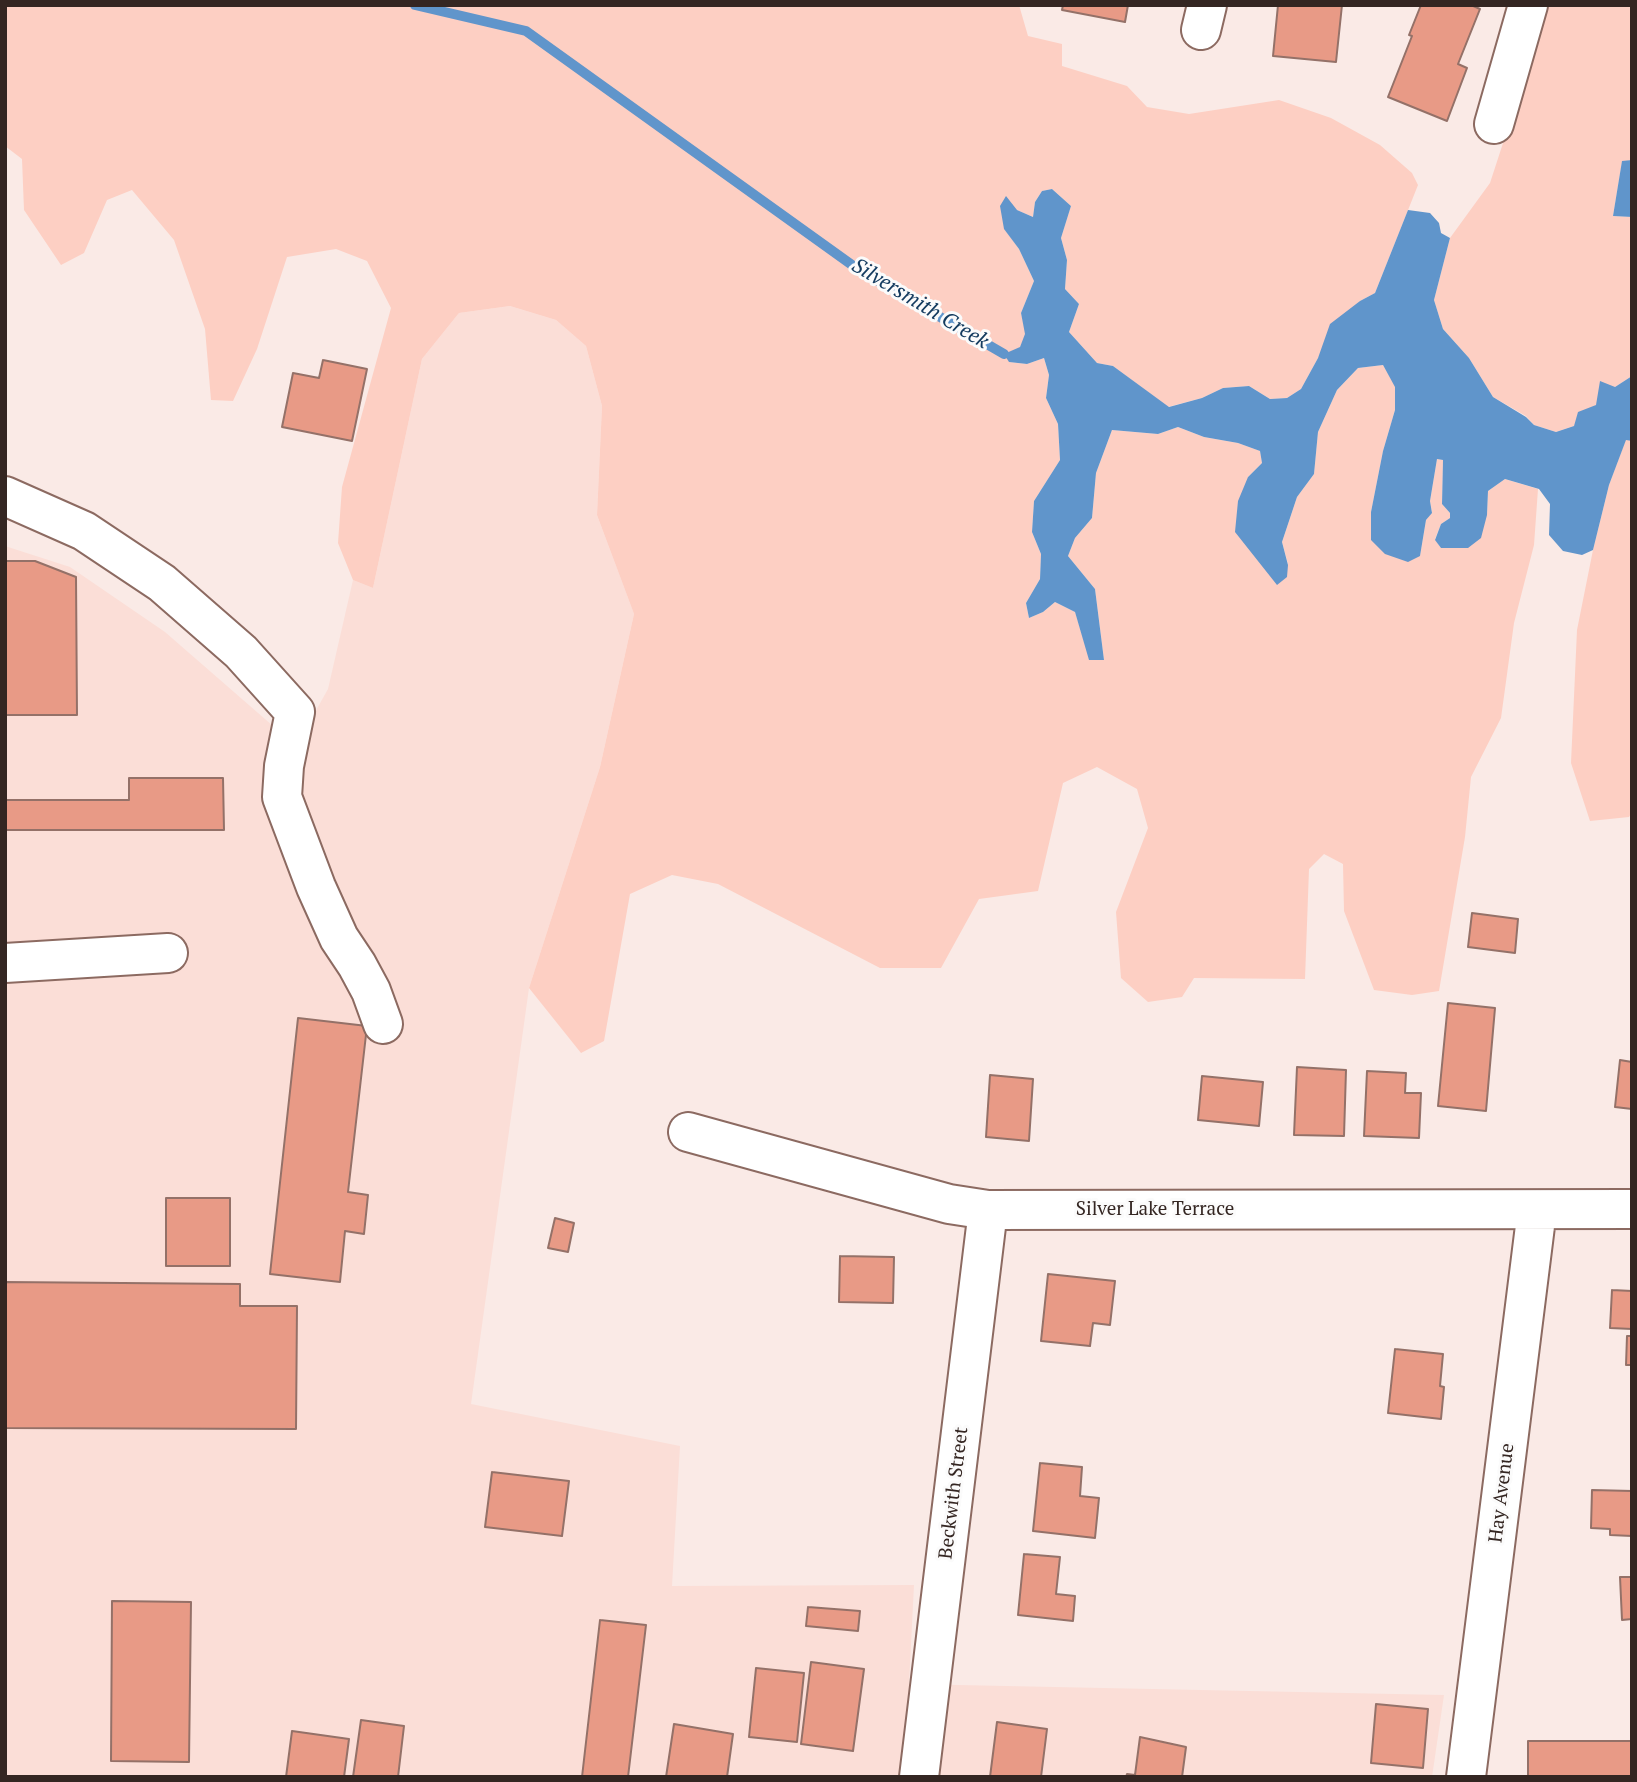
<!DOCTYPE html>
<style>
body{margin:0}
#map{position:relative;width:1637px;height:1782px;overflow:hidden;background:#faeae6;font-family:"PT Serif",serif}
canvas{display:block}
.frame{position:absolute;inset:0;border:7px solid #342622;pointer-events:none}
</style>
<div id="map">
<canvas width="1637" height="1782"></canvas>
<div class="frame"></div>
</div>
<script>
const ctx = document.querySelector('canvas').getContext('2d');
ctx.lineJoin = 'round';
function paint(path, color) { ctx.fillStyle = color; ctx.fill(path, 'evenodd'); }
const poly = rows => new Path2D(rows.map(r => 'M' + r).join(''));
function strokePath(path, color, width, dash) { ctx.strokeStyle = color; ctx.lineWidth = width; ctx.lineCap = dash ? 'butt' : 'round'; ctx.setLineDash(dash || []); ctx.stroke(path); }
function drawText(font, color, halo, rows, align = 'center') {
  ctx.font = font + ' "PT Serif",serif'; ctx.lineWidth = 6; ctx.setLineDash([]); ctx.textBaseline = 'middle'; ctx.strokeStyle = halo; ctx.fillStyle = color; for (const [text, x, y, turn = 0] of rows) {
    ctx.save(); ctx.translate(x, y); ctx.rotate((+turn || 0) * Math.PI / 180); ctx.textAlign = isNaN(turn) ? turn : align; if (halo) ctx.strokeText(text, 0, 0); ctx.fillText(text, 0, 0); ctx.restore();
  }
}
paint(poly([
 [510,306,556,320,586,346,602,406,597,515,634,614,600,767,529,988,471,1404,680,1446,672,1586,914,1585,909,1684,1444,1695,1432,1777,5,1777,5,546,70,567,165,632,296,746,328,689,353,580,373,588,422,359,459,313]
]), '#fbded7');
paint(poly([
 [5,5,1019,5,1028,36,1062,44,1062,66,1127,86,1147,107,1189,114,1279,100,1331,118,1380,145,1412,173,1418,185,1375,293,1360,301,1318,358,1301,389,1287,398,1270,399,1249,386,1223,388,1202,398,1168,407,1113,366,1097,363,1069,332,1079,304,1065,289,1067,260,1061,238,1071,206,1052,189,1042,191,1035,202,1033,217,1017,210,1004,228,1019,249,1034,281,1021,313,1026,334,1020,347,1009,362,1027,364,1044,358,1049,375,1046,398,1058,424,1060,460,1034,501,1032,532,1041,554,1040,579,1026,603,1029,618,1043,612,1055,602,1075,612,1090,660,1104,660,1095,589,1068,556,1075,538,1092,518,1096,473,1112,430,1158,434,1178,427,1204,437,1238,443,1260,451,1262,463,1248,477,1260,561,1277,584,1288,564,1282,542,1297,497,1314,474,1318,432,1337,390,1358,368,1383,365,1395,386,1395,410,1383,451,1371,512,1420,556,1426,520,1432,512,1430,501,1437,459,1443,460,1442,504,1450,513,1450,518,1441,524,1435,539,1441,548,1487,515,1488,491,1505,479,1538,489,1534,545,1514,623,1501,718,1471,777,1465,837,1439,991,1412,995,1374,990,1344,911,1343,864,1324,854,1309,869,1305,979,1194,978,1182,997,1148,1002,1121,978,1116,912,1148,828,1137,789,1097,767,1063,783,1038,891,979,899,941,968,880,968,718,884,672,875,630,894,604,1041,581,1053,529,988,600,767,634,614,597,515,602,406,586,346,556,320,510,306,459,313,422,359,373,588,353,580,338,543,342,487,391,308,367,261,336,249,287,257,257,349,233,401,211,400,205,329,174,240,132,190,107,200,84,253,61,265,24,210,22,159,5,146],
 [1548,5,1632,5,1632,160,1622,162,1613,216,1632,217,1632,376,1615,387,1574,426,1556,432,1534,425,1526,416,1493,397,1469,358,1443,329,1434,300,1450,238,1490,183],
 [1626,439,1632,441,1632,812,1629,817,1590,821,1571,763,1577,630,1593,550,1609,485]
]), '#fdcfc3');
paint(poly([
 [1632,160,1632,217,1613,216,1622,161],
 [1052,189,1071,206,1061,238,1067,260,1065,289,1079,304,1069,332,1097,363,1113,366,1169,407,1202,398,1223,388,1249,386,1270,399,1287,398,1301,389,1318,358,1330,324,1360,301,1375,293,1408,210,1430,213,1439,223,1441,233,1450,238,1434,300,1443,329,1469,358,1493,397,1526,417,1534,425,1556,432,1574,426,1578,412,1596,405,1600,381,1615,387,1632,376,1632,441,1626,440,1609,485,1593,550,1582,555,1563,551,1549,535,1550,504,1539,489,1505,479,1488,491,1487,515,1481,538,1468,548,1441,548,1435,540,1441,524,1450,518,1450,513,1442,504,1443,460,1437,459,1430,501,1432,513,1426,520,1420,556,1408,562,1385,554,1371,540,1371,512,1383,451,1395,410,1395,387,1383,365,1358,368,1337,390,1318,432,1314,474,1297,497,1282,542,1288,565,1287,577,1277,585,1235,532,1238,501,1248,477,1262,463,1260,451,1238,443,1204,437,1178,427,1158,434,1112,430,1096,473,1092,518,1075,538,1068,556,1095,589,1104,660,1089,660,1075,612,1055,602,1043,612,1029,618,1026,603,1040,579,1041,554,1032,532,1034,501,1060,460,1058,424,1046,398,1049,375,1044,358,1027,364,1009,362,1004,354,1020,347,1025,334,1021,313,1034,281,1019,249,1004,229,1000,206,1006,196,1017,210,1033,217,1035,202,1042,191]
]), '#6095cb');
strokePath(poly([
 [415,5,526,31,859,270,1004,354]
]), '#6095cb', 10);
const building = poly([
 [1063,5,1128,5,1125,22,1062,10,1063,5],
 [1278,5,1342,5,1336,62,1273,56,1278,5],
 [1421,5,1471,5,1480,9,1458,64,1467,68,1447,121,1388,97,1412,36,1409,35,1421,5],
 [323,360,367,369,352,441,282,427,293,373,319,378,323,360],
 [5,561,35,561,76,577,77,715,5,715,5,561],
 [129,778,223,778,224,830,5,830,5,800,129,800,129,778],
 [1472,913,1518,919,1515,953,1468,947,1472,913],
 [1448,1003,1495,1008,1486,1111,1438,1106,1448,1003],
 [298,1018,367,1026,348,1192,368,1195,364,1234,345,1231,340,1282,270,1274,298,1018],
 [1620,1060,1632,1062,1632,1109,1615,1107,1620,1060],
 [1297,1067,1346,1070,1344,1136,1294,1135,1297,1067],
 [1367,1071,1406,1073,1405,1093,1421,1093,1419,1138,1364,1136,1367,1071],
 [990,1075,1033,1079,1029,1141,986,1137,990,1075],
 [1202,1076,1263,1082,1259,1126,1198,1120,1202,1076],
 [166,1198,230,1198,230,1266,166,1266,166,1198],
 [555,1218,574,1223,568,1252,548,1248,555,1218],
 [840,1256,894,1257,893,1303,839,1302,840,1256],
 [1048,1274,1115,1281,1110,1325,1093,1323,1090,1346,1041,1341,1048,1274],
 [5,1282,240,1284,240,1306,297,1306,296,1429,5,1428,5,1282],
 [1612,1290,1632,1291,1632,1329,1610,1328,1612,1290],
 [1627,1336,1632,1336,1632,1365,1626,1365,1627,1336],
 [1395,1349,1443,1354,1440,1386,1444,1387,1441,1419,1388,1413,1395,1349],
 [1040,1463,1082,1467,1080,1496,1099,1498,1095,1538,1033,1531,1040,1463],
 [492,1472,569,1481,562,1536,485,1527,492,1472],
 [1592,1490,1632,1491,1632,1536,1610,1535,1610,1529,1591,1528,1592,1490],
 [1024,1554,1060,1557,1056,1594,1075,1596,1073,1621,1018,1615,1024,1554],
 [1620,1577,1632,1577,1632,1619,1622,1620,1620,1577],
 [112,1601,191,1602,189,1762,111,1761,112,1601],
 [808,1607,860,1611,858,1631,806,1626,808,1607],
 [600,1620,646,1625,628,1777,582,1777,600,1620],
 [811,1662,864,1669,853,1751,801,1744,811,1662],
 [756,1668,804,1673,797,1742,749,1737,756,1668],
 [1376,1704,1428,1709,1423,1768,1371,1763,1376,1704],
 [361,1720,404,1726,398,1777,353,1777,361,1720],
 [997,1722,1047,1729,1041,1777,990,1777,997,1722],
 [674,1724,733,1734,727,1777,666,1777,674,1724],
 [292,1731,349,1739,344,1777,286,1777,292,1731],
 [1140,1737,1186,1747,1182,1777,1126,1777,1127,1774,1135,1775,1140,1737],
 [1528,1741,1632,1741,1632,1777,1528,1777,1528,1741]
]);
paint(building, '#e89a86');
strokePath(building, '#947168', 2);
const minor = poly([
 [1201,30,1207,5],
 [1494,124,1528,5],
 [5,496,84,531,162,583,241,652,295,712,284,766,282,797,316,887,339,938,357,965,371,991,383,1024],
 [5,963,168,953],
 [688,1132,949,1204,988,1210,1632,1209],
 [919,1777,988,1210],
 [1466,1777,1537,1210]
]);
strokePath(minor, '#8c6a61', 42);
strokePath(minor, '#fff', 38);
drawText('19px', '#342622', '#fbfbfb', [
 ["Silver Lake Terrace",1155,1210],
 ["Beckwith Street",954,1493,-83],
 ["Hay Avenue",1502,1493,-83]
]);
drawText('italic 21px', '#153c60', '#fbfbfb', [
 ["Silversmith Creek",920,304,31]
]);
</script>
